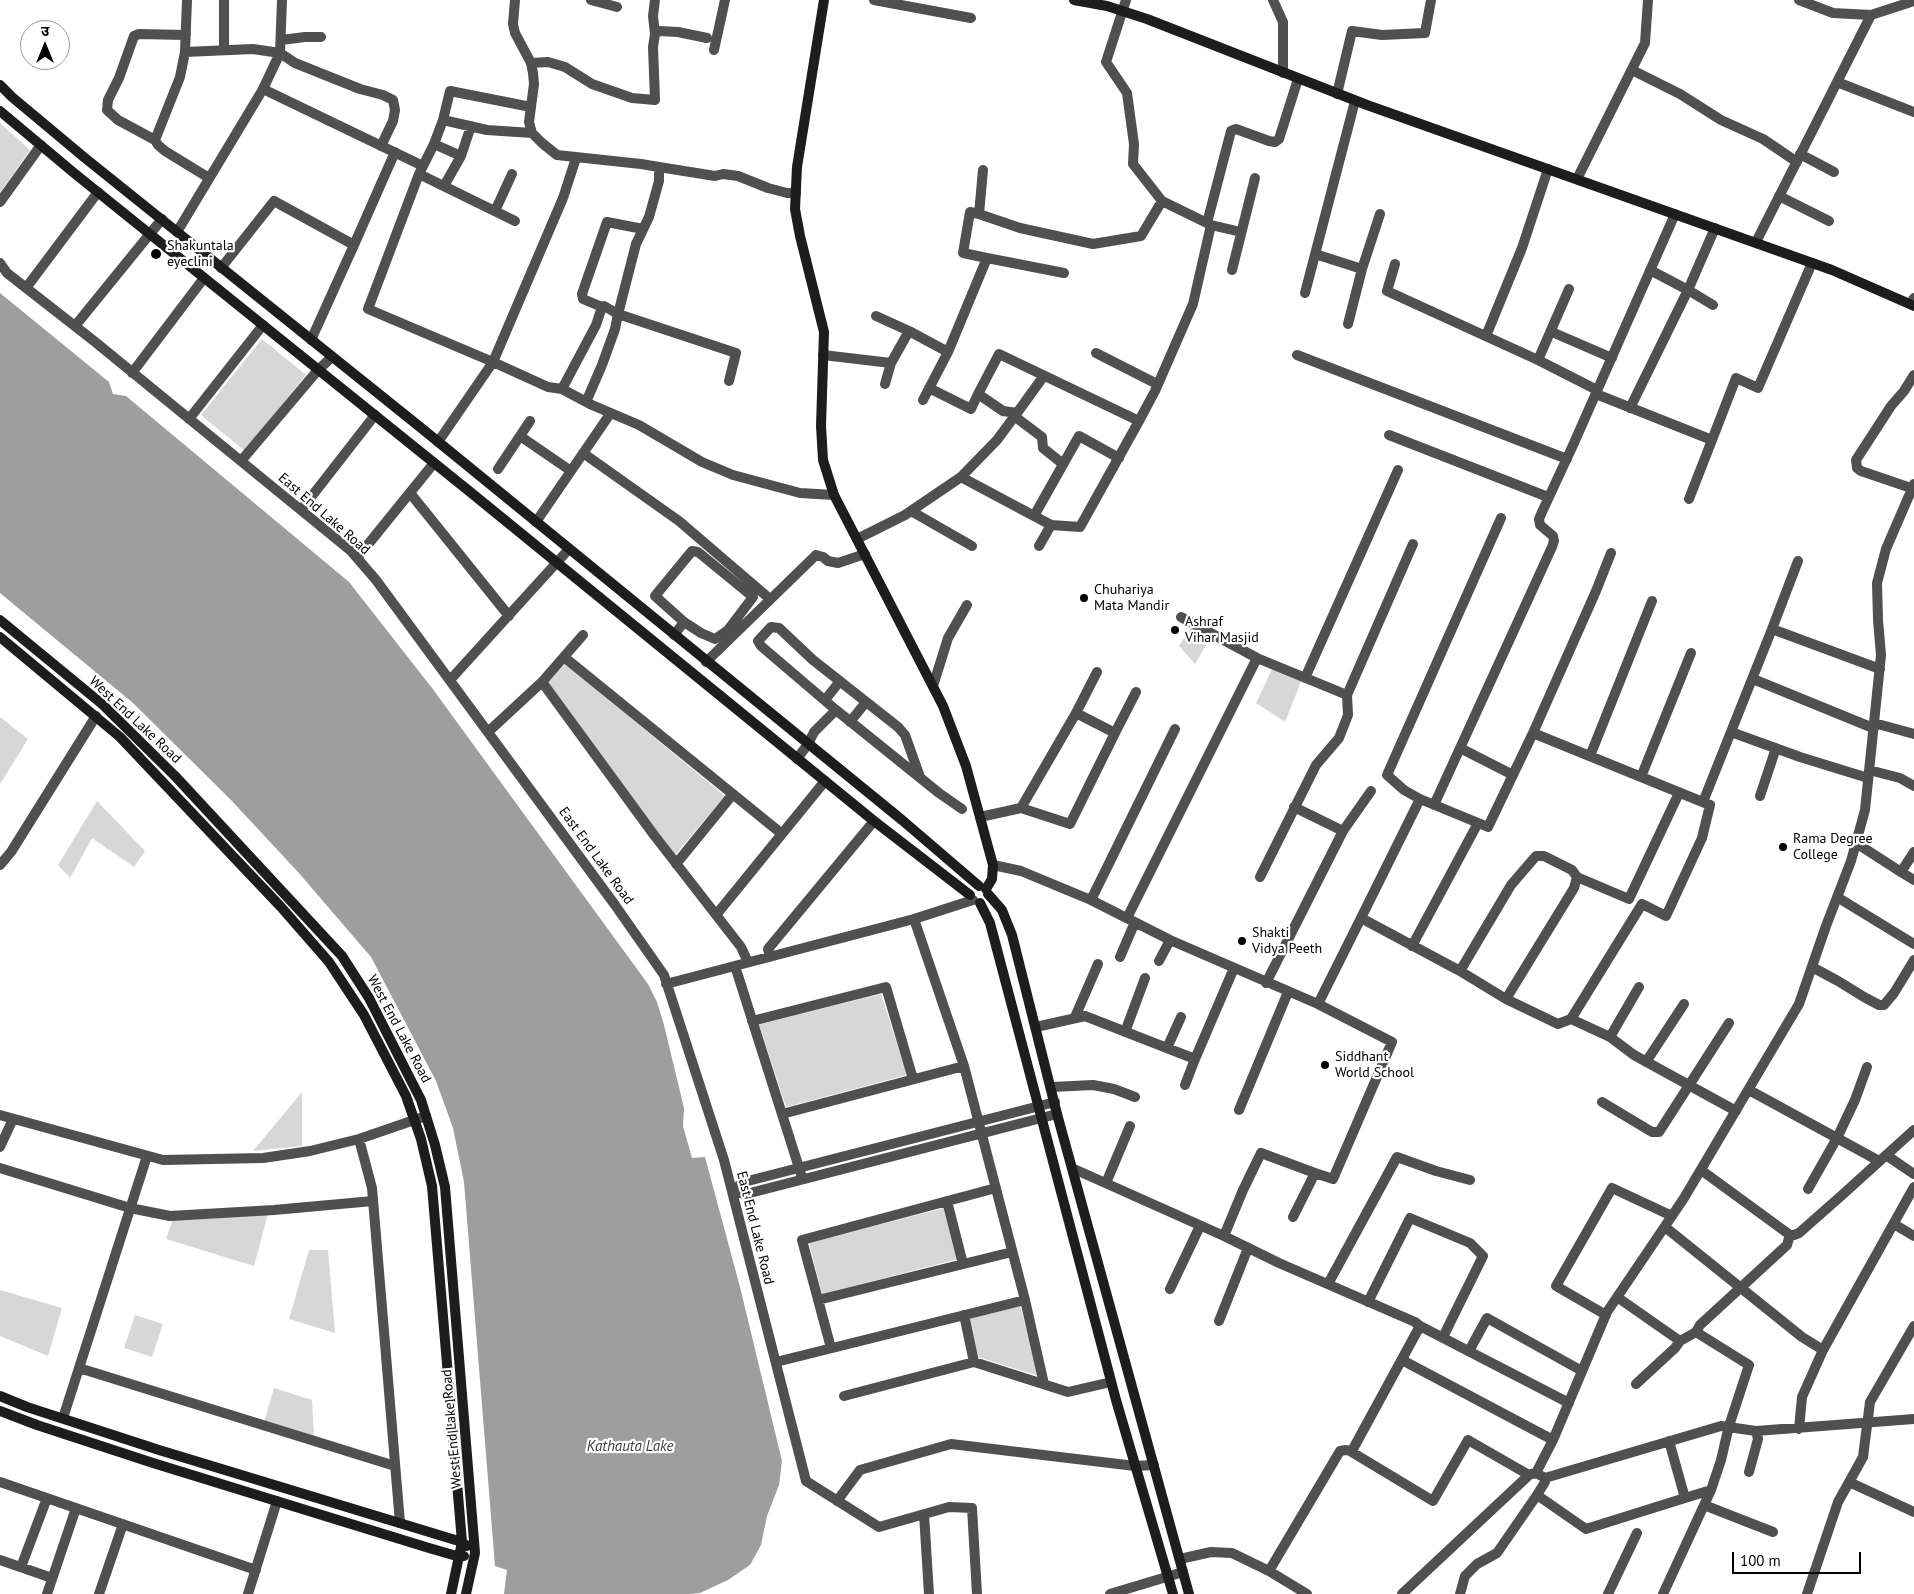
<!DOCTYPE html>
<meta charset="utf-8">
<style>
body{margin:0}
#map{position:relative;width:1914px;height:1594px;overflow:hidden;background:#fff;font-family:"PT Sans","Noto Sans Devanagari",sans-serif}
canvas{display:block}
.north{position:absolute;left:20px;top:20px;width:50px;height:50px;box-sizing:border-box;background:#fff;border:1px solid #999;border-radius:50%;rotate:0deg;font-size:14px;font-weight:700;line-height:20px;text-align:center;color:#000}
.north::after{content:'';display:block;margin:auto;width:18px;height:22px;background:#000;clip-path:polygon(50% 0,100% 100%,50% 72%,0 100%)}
.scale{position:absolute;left:1732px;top:1552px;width:129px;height:22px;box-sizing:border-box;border:2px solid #000;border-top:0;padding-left:6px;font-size:15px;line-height:18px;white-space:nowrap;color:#000;-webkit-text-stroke:4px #fff;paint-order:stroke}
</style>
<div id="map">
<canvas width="1914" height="1594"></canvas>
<div class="north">उ</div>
<div class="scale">100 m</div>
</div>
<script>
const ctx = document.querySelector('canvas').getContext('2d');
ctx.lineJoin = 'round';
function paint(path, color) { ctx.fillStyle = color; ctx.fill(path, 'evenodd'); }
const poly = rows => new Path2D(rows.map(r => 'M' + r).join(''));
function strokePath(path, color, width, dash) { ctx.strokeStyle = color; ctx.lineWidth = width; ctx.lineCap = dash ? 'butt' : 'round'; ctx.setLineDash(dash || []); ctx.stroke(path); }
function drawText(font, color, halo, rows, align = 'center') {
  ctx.font = font + ' "PT Sans",sans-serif'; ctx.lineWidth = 4.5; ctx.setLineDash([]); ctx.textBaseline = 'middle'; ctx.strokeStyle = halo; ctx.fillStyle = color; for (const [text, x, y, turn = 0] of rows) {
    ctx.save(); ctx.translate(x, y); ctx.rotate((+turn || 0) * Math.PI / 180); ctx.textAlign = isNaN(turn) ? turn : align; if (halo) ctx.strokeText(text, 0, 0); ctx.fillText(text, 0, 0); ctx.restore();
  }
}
paint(poly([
 [0,123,30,150,0,193],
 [262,339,306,375,245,451,201,415],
 [1192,626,1211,637,1195,664,1179,646],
 [565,664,725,796,675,855,548,683],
 [1273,667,1302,679,1285,722,1256,703],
 [0,717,28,739,0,784],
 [97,801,145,851,134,867,92,838,70,878,58,865],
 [881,994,907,1075,786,1107,759,1024],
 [302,1092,302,1146,253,1151],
 [944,1208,958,1259,822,1294,809,1243],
 [268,1214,254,1266,166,1239,173,1219],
 [309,1250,328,1250,335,1333,289,1319],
 [0,1290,62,1308,48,1356,0,1336],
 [1020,1306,1039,1376,978,1357,968,1319],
 [135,1315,163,1324,152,1357,124,1348],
 [274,1388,312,1400,314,1437,264,1422]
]), '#d7d7d7');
paint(poly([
 [0,293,109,382,113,394,126,396,349,582,432,688,648,984,657,1002,664,1025,684,1108,683,1126,692,1158,705,1157,740,1287,782,1461,779,1485,767,1516,761,1545,750,1565,728,1580,700,1593,689,1594,504,1594,507,1570,495,1566,464,1182,453,1128,436,1081,371,957,298,872,230,799,133,703,0,593]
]), '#9e9e9e');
strokePath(poly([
 [187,0,185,52,180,77,155,140,158,145,165,151,209,178],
 [224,0,224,50],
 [515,0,513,24,515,33,531,63,533,73,534,84,529,122,532,133,542,143,557,155,641,164,659,167],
 [591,0,617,7],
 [874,0,971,18],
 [1273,0,1283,22,1283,73],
 [1799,0,1833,13,1871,15,1914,1],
 [655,34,653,16,655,0],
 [281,40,305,37,321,37],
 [714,50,725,0],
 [185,52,253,49,280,53,295,63,360,89,383,95,393,100,395,110,393,121,381,146],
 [531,63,548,62,565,67,592,84,632,98,655,100,653,47,655,34,659,31,678,32,707,38],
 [1632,70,1680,94,1721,120,1763,139,1797,162],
 [1837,82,1914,112],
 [263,89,280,53,282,0],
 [1337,94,1352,31,1382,35,1425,33,1431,0],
 [443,120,487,130,532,133],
 [155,140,118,120,107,110,108,100,119,78,134,36,139,34,186,35],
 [434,144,461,156],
 [1800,154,1834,172],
 [983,170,979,214,1020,228,1093,244,1141,236,1162,201],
 [419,174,368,309,493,362,563,198,576,158],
 [1577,179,1645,43,1648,0],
 [444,186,461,156,471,126],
 [1779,196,1829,221],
 [0,202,41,145],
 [495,211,512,174],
 [515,221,419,174,434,144,443,120,450,91,531,107],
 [1207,223,1231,131,1236,129,1269,141,1275,142,1279,139,1298,79],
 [1211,225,1241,232],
 [177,232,263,89,423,166],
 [1756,242,1871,15],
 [1315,254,1362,269,1380,214],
 [987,258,1064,273],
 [0,263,7,273,94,341,351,551,376,580,615,905,664,975,724,1160,806,1481,879,1527,949,1507,972,1508,977,1594],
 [1395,264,1387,291,1538,360,1597,390],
 [221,268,274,201,354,245,395,152],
 [1232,270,1255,178],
 [26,288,98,192],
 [1305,293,1355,101],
 [1911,304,1914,298],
 [1713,305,1688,290,1715,228],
 [602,307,583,299,582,294,607,222,643,229],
 [876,316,909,331],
 [1348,324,1362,269],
 [75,326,162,219],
 [1552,332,1612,358],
 [1486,336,1522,248,1548,169],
 [311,340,354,245],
 [1096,353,1157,384],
 [823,355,891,363,909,331,948,352,987,258,963,253,970,212,979,214],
 [1297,355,1567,459],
 [1538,360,1569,289],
 [132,373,204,278],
 [1914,375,1904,391,1891,406,1856,460,1857,468,1861,471,1914,489],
 [1043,377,1017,413,1003,411,978,394,999,354,1139,421],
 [885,384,891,363],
 [929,388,971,409,978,394],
 [562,389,592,405,639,425,702,462,733,475,800,493,834,495],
 [1596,394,1712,440,1689,499],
 [923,400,948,352],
 [586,402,602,365,615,329,618,314,736,353,729,381],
 [1630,408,1688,290,1650,270],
 [1014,416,1042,437,1043,448,1063,464],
 [189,419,263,325],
 [1389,435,1548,497],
 [520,436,530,421],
 [1712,440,1736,378,1758,388,1812,263],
 [438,442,493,362,548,387,562,389,596,325,602,307,604,306,618,314,636,244,649,217,659,181,659,167,715,176,723,174,738,176,768,188,787,193,796,193],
 [583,453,679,521,770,599],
 [241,461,318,370,332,357],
 [498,469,520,436,571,471],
 [961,477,997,440,1017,413],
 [410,493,509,616],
 [301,510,375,415],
 [911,511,972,546],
 [1034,516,1079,436,1119,458],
 [536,522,610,414],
 [1051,525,1080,527,1139,421,1155,391,1193,304,1211,225,1162,201,1133,164,1134,144,1127,93,1106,62,1126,0],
 [857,539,905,515,961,477,1051,525,1039,546],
 [357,558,434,463],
 [1181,617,1257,658],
 [1772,629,1798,561],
 [674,635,684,622,701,633,715,639,728,630,753,597,698,552,692,551,655,596,684,622],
 [564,657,782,834],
 [706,662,816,555,823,557,828,561,838,563,865,554],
 [1305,678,1398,470],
 [1753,679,1873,728],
 [450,680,569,549],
 [542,682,654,835,741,947,748,962],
 [933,686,948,638,967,605],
 [825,700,840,681],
 [836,710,939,793,962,809],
 [1076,713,1097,672],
 [850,722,866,702],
 [1874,723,1914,734],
 [488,732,542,682,583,635],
 [1731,732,1800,757,1868,778],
 [1115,733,1136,692],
 [1533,733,1596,591,1611,553],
 [1460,748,1513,775],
 [1590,756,1652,601],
 [797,759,808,744,814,732,836,710,761,646,758,641,771,627,779,628,813,660,898,727,905,735,920,777],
 [1869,770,1900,778,1914,786],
 [1641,777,1691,653],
 [1760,796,1776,748],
 [1420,799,1404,790,1387,775,1501,518],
 [1703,802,1772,629,1880,669],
 [1434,805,1552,547,1554,541,1553,536,1540,525,1539,519,1542,512,1574,443,1675,214],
 [1294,807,1343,831],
 [980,817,1021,808,1076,713,1115,733,1070,824,1021,808],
 [1856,843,1901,872,1914,852],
 [676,864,733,794],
 [0,865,11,852,96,716],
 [993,865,1021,871,1091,900,1170,940,1318,1004,1361,918,1420,799,1488,827,1533,733,1710,805,1702,838,1666,916,1642,904,1571,1019,1558,1024,1506,999,1460,971,1361,918],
 [1901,872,1914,880],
 [1260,877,1316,765,1339,738,1348,715,1347,695,1413,544],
 [1577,877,1629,899,1679,793],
 [1837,897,1914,944],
 [1091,900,1175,729],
 [716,915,825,781],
 [1127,918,1257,658,1347,695],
 [914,919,964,1066,1025,1300,1044,1384],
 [1412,946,1478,823],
 [770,957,768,949,874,821],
 [1120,957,1135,922],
 [1159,961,1170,940],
 [735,966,801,1174],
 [1812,967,1838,981,1864,997,1879,1005,1884,1005,1894,993,1914,960],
 [1460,971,1511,885,1536,856,1544,856,1572,870,1577,877,1574,888,1506,999],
 [1266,983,1343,831,1371,791],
 [666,984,914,919,973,900],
 [1075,1017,1098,964],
 [1571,1019,1610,1037,1634,1055,1736,1111],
 [752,1021,886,987,913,1079],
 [1036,1027,1085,1016,1195,1059,1185,1085],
 [1125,1032,1145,978],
 [1610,1037,1639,987],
 [1167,1048,1181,1017],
 [1195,1059,1234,968],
 [1646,1062,1684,1004],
 [1052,1087,1093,1085,1114,1089,1135,1097],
 [1749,1090,1879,1161],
 [1602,1102,1652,1132,1659,1132,1729,1023],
 [1239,1110,1288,992],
 [782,1114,964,1066],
 [0,1115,163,1160,263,1158,310,1151,359,1139,426,1116],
 [359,1139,372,1188,400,1523],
 [0,1147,13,1119],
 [1886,1155,1914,1174],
 [0,1168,130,1208,170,1216,274,1210,373,1201],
 [1074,1169,1224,1236,1243,1190,1261,1153,1315,1173,1293,1217],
 [1701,1170,1790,1235,1794,1235,1799,1233,1841,1196,1914,1130],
 [1315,1173,1333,1179,1392,1042,1318,1004],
 [1106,1183,1130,1126],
 [1808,1189,1837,1138,1855,1100,1867,1067],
 [732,1191,744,1182,1055,1102],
 [732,1191,746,1194,1057,1114],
 [947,1201,963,1264],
 [1894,1224,1914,1236],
 [1665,1227,1802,1337,1823,1350],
 [1224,1236,1279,1263,1415,1322,1420,1326,1353,1449,1350,1451,1346,1450,1340,1451,1269,1571],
 [1328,1284,1397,1157,1436,1171,1470,1180],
 [1170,1289,1200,1226],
 [1617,1297,1680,1341],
 [818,1300,1012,1252],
 [1368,1302,1410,1218,1470,1243,1483,1256,1443,1337],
 [964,1315,974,1362,1068,1392,1111,1382],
 [1606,1315,1556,1286,1612,1188,1672,1216],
 [1219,1321,1248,1248],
 [1420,1326,1569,1403],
 [831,1348,802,1240,996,1188],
 [1469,1351,1487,1318,1582,1371],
 [1402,1360,1553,1440,1536,1473,1531,1474],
 [776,1362,1025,1300],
 [79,1368,395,1466],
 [1636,1384,1675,1348,1680,1341,1696,1332,1700,1325,1787,1245,1790,1235],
 [844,1396,974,1362],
 [63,1418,147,1156],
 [1799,1429,1802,1397,1823,1350,1914,1187],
 [1553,1440,1607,1312,1684,1198,1799,1004,1826,926,1851,861,1865,810,1881,655,1878,620,1877,583,1886,549,1914,484],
 [1350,1451,1433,1501,1468,1440,1529,1475,1402,1594],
 [1749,1472,1758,1439,1756,1431],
 [1536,1473,1545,1478,1721,1426,1756,1431,1914,1419],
 [0,1482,256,1570],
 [1849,1482,1914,1512],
 [1537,1495,1586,1529,1685,1498,1669,1441],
 [1685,1498,1711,1490],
 [837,1501,860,1470,951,1444,1135,1466,1154,1465],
 [1704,1505,1773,1532],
 [924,1514,929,1594],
 [1180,1559,1211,1552,1232,1553,1269,1571,1307,1594],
 [0,1560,52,1578],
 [21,1567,47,1498],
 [47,1594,76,1508],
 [99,1594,123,1524],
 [248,1594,277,1501],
 [1110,1594,1183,1572],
 [1460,1594,1465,1576,1477,1564,1497,1553,1537,1495,1545,1482,1545,1478],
 [1608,1594,1637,1533],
 [1663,1594,1711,1490,1721,1460,1729,1426,1749,1365,1696,1332],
 [1807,1594,1838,1502,1863,1457,1870,1402,1914,1326]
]), '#505050', 10);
strokePath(poly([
 [824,0,797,167,795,209,800,236,824,332,821,426,823,460,834,495,943,706,966,766,993,865,992,879,986,889],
 [1074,0,1107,6,1147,19,1367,105,1832,270,1914,306],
 [0,85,12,97,85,158,420,427,902,820,979,886],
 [0,111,74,173,469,491,874,821,970,895],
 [0,620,102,704,175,776,342,956,369,998,421,1100,435,1145,445,1187,475,1553,466,1594],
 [0,637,120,737,281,907,329,962,364,1015,406,1096,421,1139,432,1186,462,1542,451,1594],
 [988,894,1002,910,1012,935,1057,1114,1189,1594],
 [980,903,990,923,1116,1400,1173,1594],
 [0,1396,27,1407,159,1450,462,1542,467,1546],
 [0,1411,37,1425,153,1463,429,1548,460,1557,464,1556]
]), '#1d1d1d', 10);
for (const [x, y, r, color] of [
 [156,254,6,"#000"],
 [1084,598,5,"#000"],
 [1175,630,5,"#000"],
 [1783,847,5,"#000"],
 [1242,941,5,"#000"],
 [1325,1065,5,"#000"]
]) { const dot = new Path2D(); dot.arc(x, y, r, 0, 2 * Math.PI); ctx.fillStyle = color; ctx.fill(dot); strokePath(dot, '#fff', 2); }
drawText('14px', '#000', '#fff', [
 ["Shakuntala",167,246],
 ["eyeclini",167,262],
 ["Chuhariya",1094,590],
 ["Mata Mandir",1094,606],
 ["Ashraf",1185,622],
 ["Vihar Masjid",1185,638],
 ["Rama Degree",1793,839],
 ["College",1793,855],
 ["Shakti",1252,933],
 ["Vidya Peeth",1252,949],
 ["Siddhant",1335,1057],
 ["World School",1335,1073]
], 'left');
drawText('14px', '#000', '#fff', [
 ["East End Lake Road",324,514,41],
 ["West End Lake Road",135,720,43],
 ["East End Lake Road",596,856,54],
 ["West End Lake Road",399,1029,62],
 ["East End Lake Road",755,1228,76],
 ["West End Lake Road",452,1429,-95]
]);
drawText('italic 15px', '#3f3f3f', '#fff', [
 ["Kathauta Lake",630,1447]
]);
</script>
